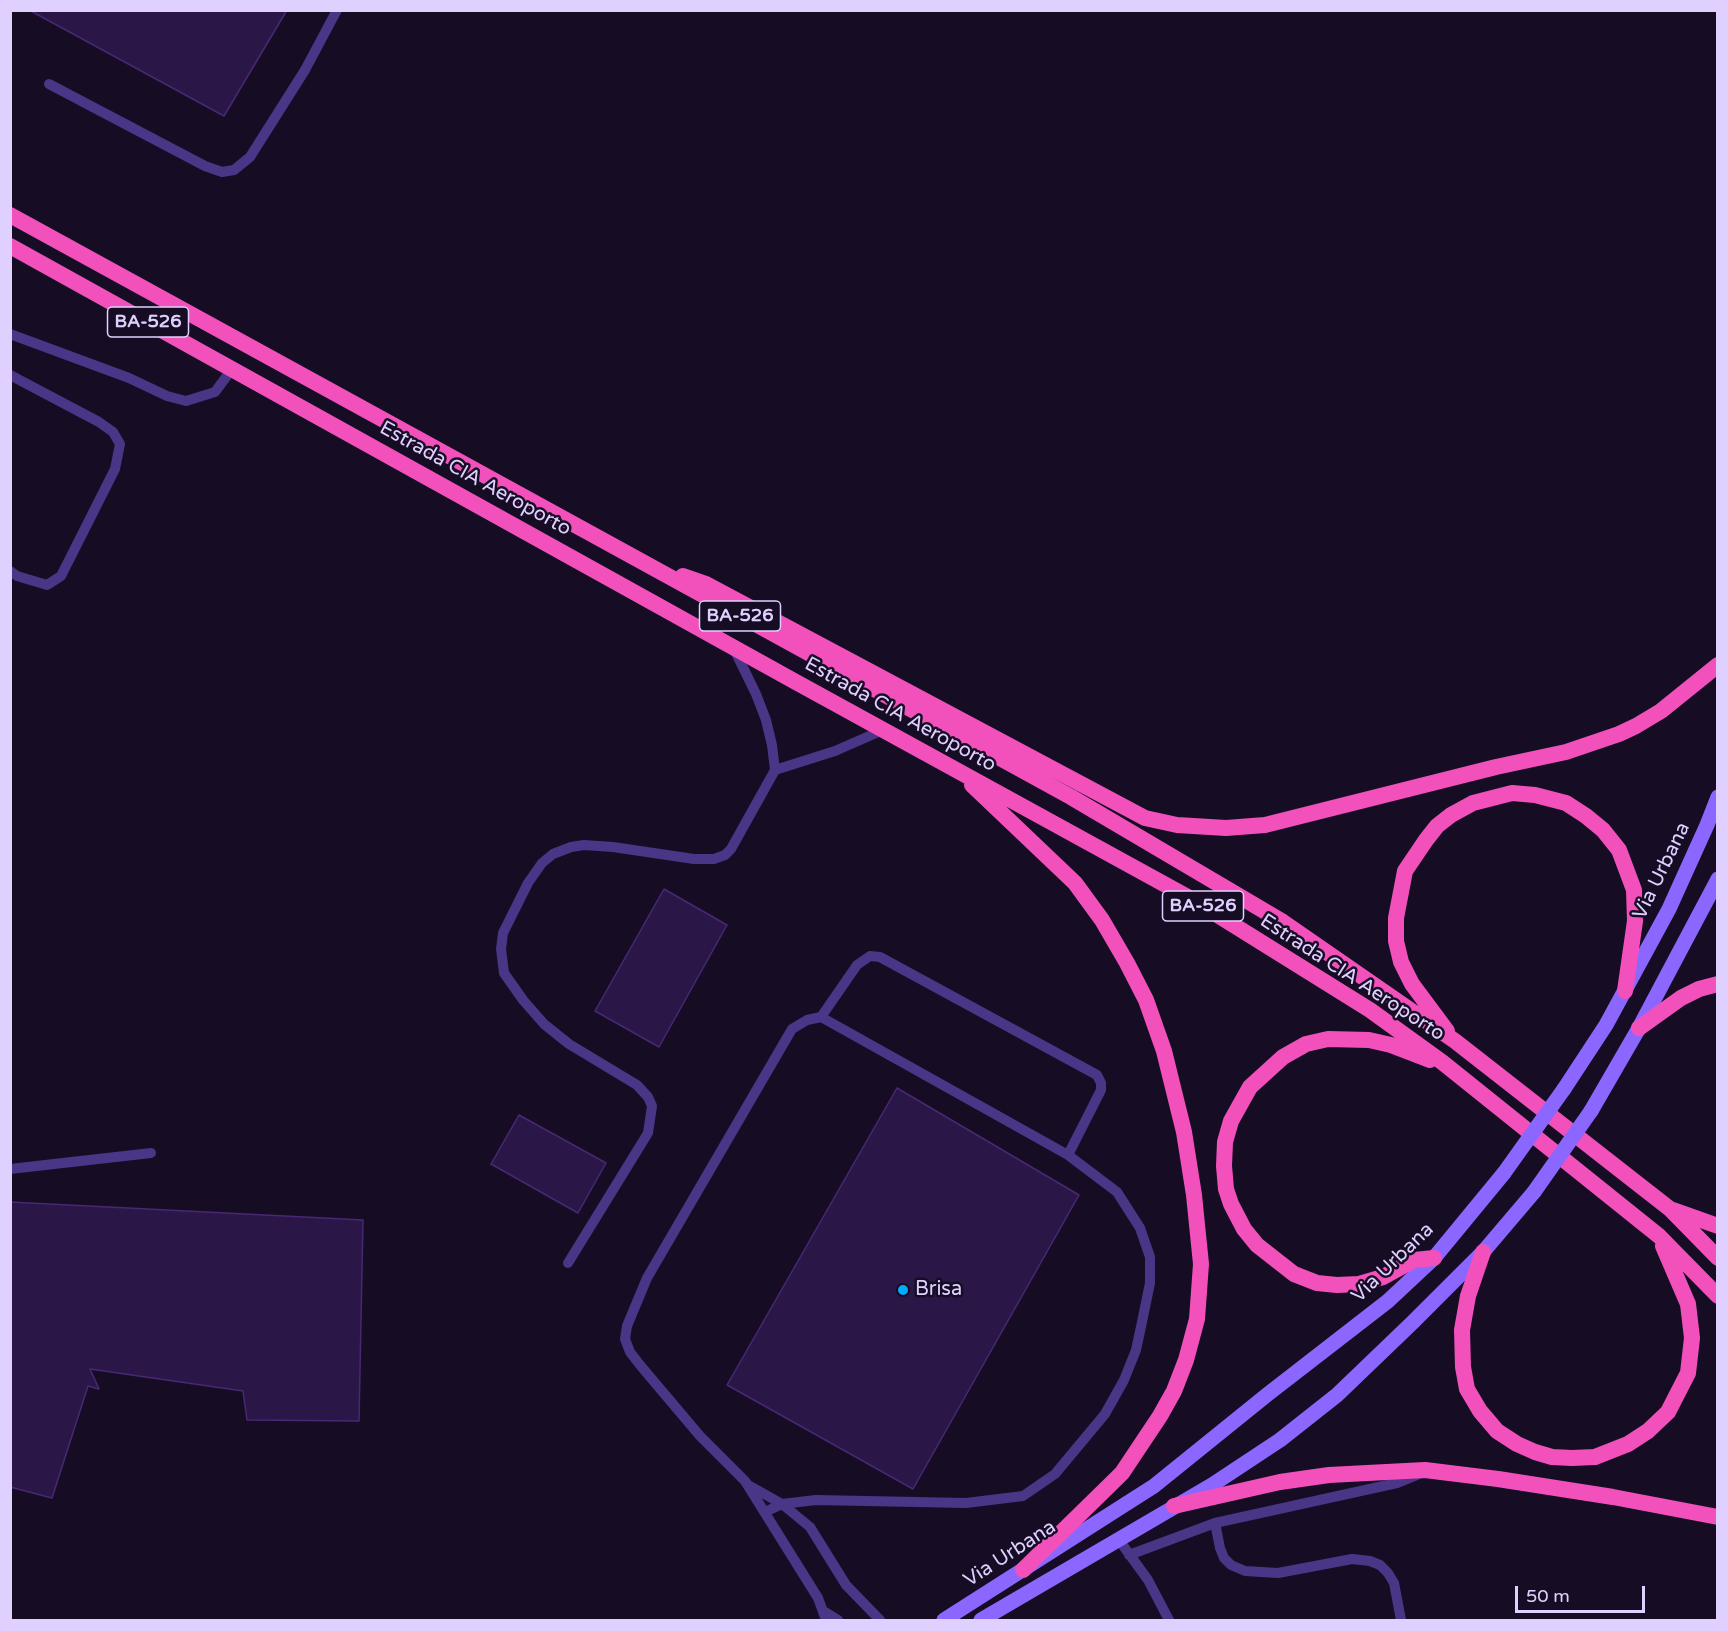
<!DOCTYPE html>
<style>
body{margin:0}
#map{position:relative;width:1728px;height:1631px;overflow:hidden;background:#160d25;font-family:"Varela Round",sans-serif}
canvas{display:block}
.frame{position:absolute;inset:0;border:12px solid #e0d0ff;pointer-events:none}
.scale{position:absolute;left:1515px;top:1586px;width:130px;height:27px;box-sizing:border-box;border:3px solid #e0d0ff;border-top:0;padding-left:8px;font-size:18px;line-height:21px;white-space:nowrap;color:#e0d0ff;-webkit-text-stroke:4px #160d25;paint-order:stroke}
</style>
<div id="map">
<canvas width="1728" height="1631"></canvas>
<div class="frame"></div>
<div class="scale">50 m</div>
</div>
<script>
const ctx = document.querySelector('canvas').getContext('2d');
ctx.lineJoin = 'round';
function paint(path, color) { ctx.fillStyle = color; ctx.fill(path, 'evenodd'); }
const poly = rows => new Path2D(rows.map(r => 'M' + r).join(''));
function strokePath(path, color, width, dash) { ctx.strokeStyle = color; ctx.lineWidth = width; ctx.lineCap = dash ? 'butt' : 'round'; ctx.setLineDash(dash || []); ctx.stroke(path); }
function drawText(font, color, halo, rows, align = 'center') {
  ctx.font = font + ' "Varela Round",sans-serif'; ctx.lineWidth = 5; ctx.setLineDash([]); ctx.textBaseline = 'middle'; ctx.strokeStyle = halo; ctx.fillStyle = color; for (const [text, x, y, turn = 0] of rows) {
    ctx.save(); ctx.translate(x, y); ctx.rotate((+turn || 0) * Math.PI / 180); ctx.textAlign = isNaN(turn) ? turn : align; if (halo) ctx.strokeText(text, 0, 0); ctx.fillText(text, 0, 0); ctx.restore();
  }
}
const building = poly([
 [29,10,287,10,224,116,29,10],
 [664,889,727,925,659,1047,595,1011,664,889],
 [897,1088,1079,1195,913,1489,727,1385,897,1088],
 [519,1115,606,1163,578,1213,491,1164,519,1115],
 [10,1202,363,1220,359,1421,247,1420,243,1391,90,1369,99,1389,88,1386,52,1498,10,1487,10,1202]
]);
paint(building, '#2b1747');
strokePath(building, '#482874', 1.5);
strokePath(poly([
 [49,84,205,166,222,172,234,170,250,157,305,70,337,10],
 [10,334,129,378,167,396,186,401,215,392,232,369],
 [10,375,99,422,113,432,120,444,115,469,61,576,47,585,17,576,10,571],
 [775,770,835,751,883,730],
 [821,1017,1068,1155],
 [10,1169,151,1153],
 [568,1263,648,1133,652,1106,648,1097,637,1085,569,1044,544,1024,523,1000,504,973,501,949,503,933,528,883,542,863,553,854,571,847,584,845,613,847,694,859,714,859,725,855,731,849,775,770,772,745,766,720,756,694,734,649],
 [750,1486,782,1504,810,1527,846,1585,880,1620],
 [765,1512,782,1504,816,1500,966,1503,1023,1496,1055,1474,1105,1414,1124,1380,1136,1350,1142,1322,1150,1283,1150,1257,1140,1228,1117,1192,1068,1155,1101,1090,1101,1083,1097,1075,880,957,870,956,857,965,821,1017,807,1020,792,1029,647,1278,627,1326,625,1339,630,1352,640,1365,700,1436,745,1481,818,1598,826,1620],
 [1215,1523,1397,1483,1419,1474],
 [1119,1540,1148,1580,1169,1620],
 [1129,1555,1215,1523,1220,1548,1224,1558,1231,1565,1245,1571,1278,1573,1352,1559,1370,1561,1380,1565,1388,1573,1394,1583,1401,1620],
 [825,1612,838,1620]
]), '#4a3587', 10);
strokePath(poly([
 [1564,1089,1606,1025,1669,909,1707,825,1718,797],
 [1591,1111,1639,1028,1718,879],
 [944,1620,1154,1486,1268,1394,1388,1301,1434,1258,1504,1173],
 [981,1620,1212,1485,1280,1440,1337,1395,1413,1322,1483,1252,1534,1192]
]), '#8c67ff', 15);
strokePath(poly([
 [10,215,1071,797,1283,922,1455,1041,1670,1209,1718,1258],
 [10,246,794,681,1195,901,1370,1010,1442,1062,1659,1236,1718,1296],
 [683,576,706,584,1145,818,1177,825,1226,828,1265,825,1496,767,1566,752,1619,734,1636,726,1661,711,1718,665],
 [972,785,1075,883,1102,920,1127,963,1146,1000,1164,1051,1184,1132,1194,1195,1201,1264,1197,1319,1186,1360,1174,1391,1160,1416,1122,1473,1023,1570],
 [1639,1028,1681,998,1699,989,1718,984],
 [1447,1031,1412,984,1401,962,1396,941,1396,918,1405,871,1426,840,1437,826,1451,815,1473,803,1512,793,1535,795,1566,803,1586,816,1603,830,1619,850,1634,890,1635,921,1625,991],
 [1430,1060,1391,1045,1369,1040,1328,1039,1306,1044,1283,1057,1250,1087,1231,1121,1225,1142,1224,1166,1226,1189,1231,1204,1244,1229,1257,1245,1294,1274,1317,1283,1337,1285,1359,1284,1383,1277,1414,1260,1434,1258],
 [1673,1210,1718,1226],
 [1483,1252,1468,1296,1462,1330,1463,1367,1467,1389,1480,1411,1497,1431,1517,1444,1535,1452,1552,1457,1572,1458,1595,1457,1628,1444,1648,1431,1668,1412,1688,1373,1692,1338,1688,1304,1663,1246],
 [1174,1506,1280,1482,1329,1475,1425,1470,1498,1479,1613,1497,1718,1517]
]), '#f251bc', 16);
strokePath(poly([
 [1504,1173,1564,1089],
 [1534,1192,1591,1111]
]), '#8c67ff', 15);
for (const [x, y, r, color] of [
 [903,1290,6,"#00abfb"]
]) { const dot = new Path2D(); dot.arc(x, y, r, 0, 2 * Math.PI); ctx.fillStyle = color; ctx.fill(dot); strokePath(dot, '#160d25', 2); }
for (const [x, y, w] of [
 [148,322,81],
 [740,616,81],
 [1203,906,81]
]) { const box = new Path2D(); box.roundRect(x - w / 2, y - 15, w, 30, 4.5); ctx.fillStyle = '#160d25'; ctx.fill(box); strokePath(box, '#e0d0ff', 1.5); }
drawText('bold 18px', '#e0d0ff', null, [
 ["BA-526",148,322],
 ["BA-526",740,616],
 ["BA-526",1203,906]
]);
drawText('20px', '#e0d0ff', '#160d25', [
 ["Estrada CIA Aeroporto",475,479,29],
 ["Estrada CIA Aeroporto",900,715,29],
 ["Via Urbana",1662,871,-64],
 ["Estrada CIA Aeroporto",1352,978,33],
 ["Via Urbana",1393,1263,-44],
 ["Via Urbana",1010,1554,-33]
]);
drawText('20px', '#e0d0ff', '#160d25', [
 ["Brisa",915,1290]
], 'left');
</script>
